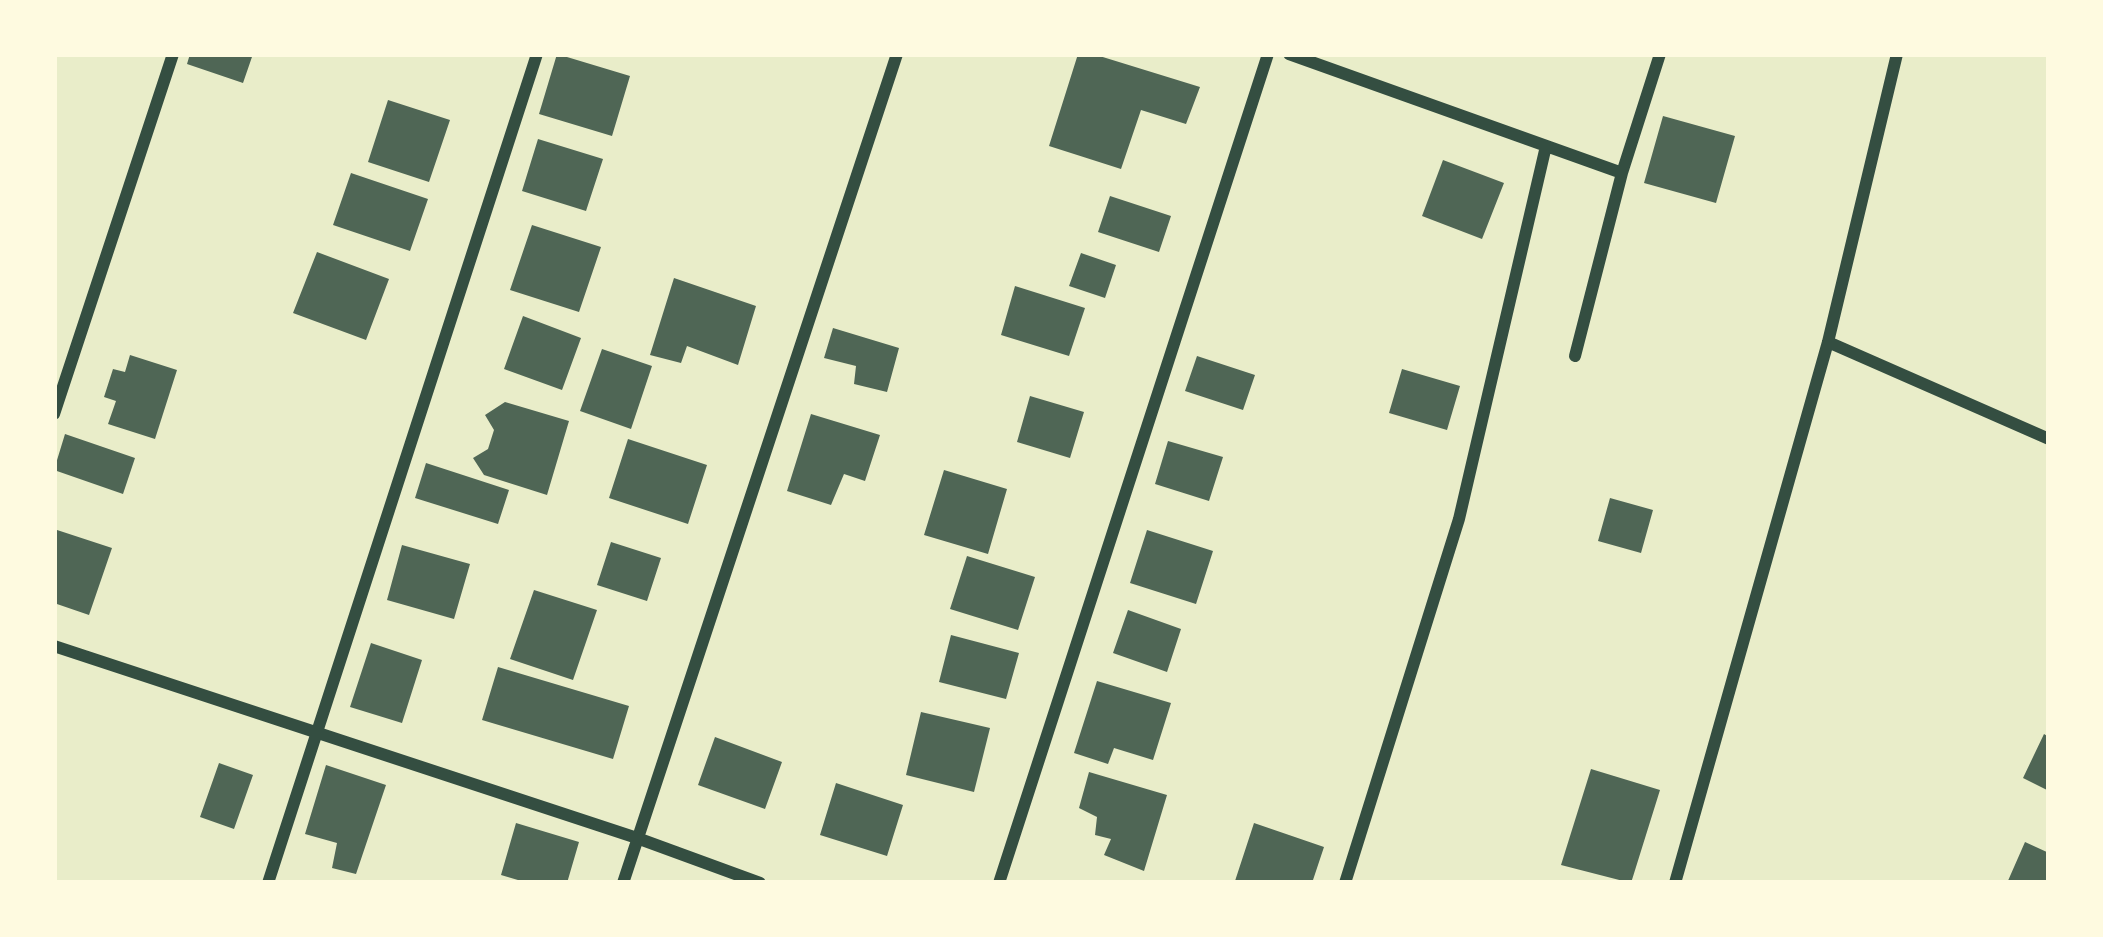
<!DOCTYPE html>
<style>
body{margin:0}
#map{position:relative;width:2103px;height:937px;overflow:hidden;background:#e9edc9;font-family:Bitter,serif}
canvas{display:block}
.frame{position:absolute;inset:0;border:57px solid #fefae0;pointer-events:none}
</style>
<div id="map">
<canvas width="2103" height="937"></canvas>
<div class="frame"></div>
</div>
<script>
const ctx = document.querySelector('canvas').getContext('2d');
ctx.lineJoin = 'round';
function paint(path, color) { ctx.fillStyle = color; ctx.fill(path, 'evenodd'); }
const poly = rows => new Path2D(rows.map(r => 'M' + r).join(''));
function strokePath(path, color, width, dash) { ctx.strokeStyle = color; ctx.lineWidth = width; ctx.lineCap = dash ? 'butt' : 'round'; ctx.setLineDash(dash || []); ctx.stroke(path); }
paint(poly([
 [190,54,253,54,243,83,187,64],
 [557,54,630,76,612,136,539,114],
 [1078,54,1093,54,1200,87,1186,124,1141,110,1121,169,1049,146],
 [388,100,450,120,429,182,368,162],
 [1663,116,1735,136,1716,203,1644,183],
 [538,139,603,159,586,211,522,191],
 [1443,160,1504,183,1482,239,1422,216],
 [351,173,428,199,410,251,333,225],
 [1110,196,1171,216,1159,252,1098,232],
 [532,225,601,247,579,312,510,290],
 [317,252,389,279,366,340,293,313],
 [1081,253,1116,265,1105,298,1069,286],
 [674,278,756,306,738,365,687,346,681,363,650,355],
 [1015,286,1085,308,1069,356,1001,335],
 [523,316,581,338,562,390,504,369],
 [833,328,899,348,887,392,854,384,856,366,824,358],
 [602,349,652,366,631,429,580,411],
 [130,355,177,370,155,439,108,424,116,401,104,397,113,369,125,372],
 [1197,356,1255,375,1243,410,1185,391],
 [1402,369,1460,386,1447,430,1389,413],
 [1030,396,1084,412,1070,458,1017,442],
 [505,402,569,421,547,495,484,475,473,458,488,449,494,430,485,415],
 [811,414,880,435,865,481,844,474,831,505,787,491],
 [65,434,135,458,123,494,54,470],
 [628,439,707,465,688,524,609,498],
 [1168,441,1223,457,1209,501,1155,484],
 [426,463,509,490,498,524,415,498],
 [944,470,1007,489,988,554,924,535],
 [1610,498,1653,510,1641,553,1598,541],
 [54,529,112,548,89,615,54,603],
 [1147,530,1213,551,1196,604,1130,583],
 [611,542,661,558,647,601,597,585],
 [402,545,470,564,454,619,387,600],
 [967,556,1035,577,1018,630,950,609],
 [534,590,597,610,573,680,510,659],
 [1128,610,1181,629,1167,672,1113,653],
 [951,635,1019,653,1006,699,939,682],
 [371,643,422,660,402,723,350,707],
 [498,667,629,706,613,759,482,720],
 [1097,681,1171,703,1153,760,1114,748,1108,764,1074,753],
 [921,712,990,728,974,792,906,775],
 [2044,734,2049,737,2049,791,2023,778],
 [715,737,782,762,765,809,698,785],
 [219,763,253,775,234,829,200,817],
 [326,765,386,785,356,874,332,868,337,843,305,834],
 [1591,769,1660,790,1631,883,1561,865],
 [1089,772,1167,795,1144,871,1104,855,1111,839,1095,835,1097,817,1079,808],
 [836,783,903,805,887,856,820,835],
 [516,823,579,842,567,883,528,883,501,875],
 [1254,823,1324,847,1312,883,1235,881],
 [2025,842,2049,853,2049,883,2007,883]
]), '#4f6655');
strokePath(poly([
 [1289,54,1622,173],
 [1828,342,2049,439],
 [1575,356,1622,173,1660,54],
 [54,414,173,54],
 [54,646,637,838,760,883],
 [268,883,537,54],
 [623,883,897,54],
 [999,883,1268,54],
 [1345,883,1459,519,1546,146],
 [1675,883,1828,342,1897,54]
]), '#344e41', 12);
</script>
